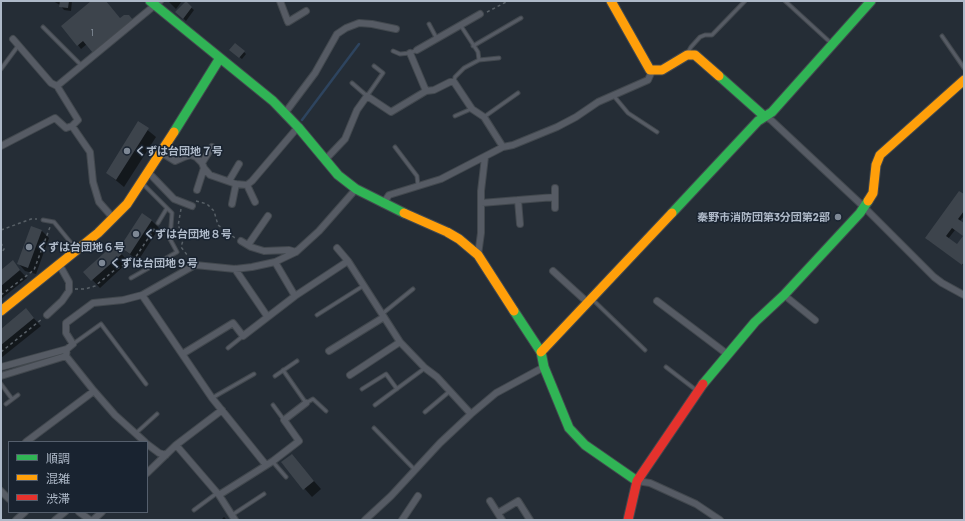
<!DOCTYPE html>
<meta charset="utf-8">
<style>
body{margin:0}
#map{position:relative;width:965px;height:521px;overflow:hidden;background:#252d36;font-family:Barlow,"Noto Sans JP",sans-serif}
canvas{display:block}
.frame{position:absolute;inset:0;border:2px solid #aeb9c8;pointer-events:none}
.legend{position:absolute;left:8px;top:441px;width:140px;height:72px;box-sizing:border-box;background:#192330;border:1px solid #555f6d;margin:0;padding:5px 7px;list-style:none;font-size:12px;color:#aeb9c8}
.legend li{display:flex;align-items:center;gap:8px;height:20px}
.legend b{width:20px;border:1px solid #555f6d}
</style>
<div id="map">
<canvas width="965" height="521"></canvas>
<div class="frame"></div>
<ul class="legend">
<li><b style="height:5px;background:#30b455"></b>順調</li>
<li><b style="height:5px;background:#ff9f0a"></b>混雑</li>
<li><b style="height:5px;background:#e5322d"></b>渋滞</li>
</ul>
</div>
<script>
const ctx = document.querySelector('canvas').getContext('2d');
ctx.lineJoin = 'round';
function paint(path, color) { ctx.fillStyle = color; ctx.fill(path, 'evenodd'); }
const poly = rows => new Path2D(rows.map(r => 'M' + r).join(''));
function strokePath(path, color, width, dash) { ctx.strokeStyle = color; ctx.lineWidth = width; ctx.lineCap = dash ? 'butt' : 'round'; ctx.setLineDash(dash || []); ctx.stroke(path); }
function drawText(font, color, halo, rows, align = 'center') {
  ctx.font = font + ' Barlow,"Noto Sans JP",sans-serif'; ctx.lineWidth = 3; ctx.setLineDash([]); ctx.textBaseline = 'middle'; ctx.strokeStyle = halo; ctx.fillStyle = color; for (const [text, x, y, turn = 0] of rows) {
    ctx.save(); ctx.translate(x, y); ctx.rotate((+turn || 0) * Math.PI / 180); ctx.textAlign = isNaN(turn) ? turn : align; if (halo) ctx.strokeText(text, 0, 0); ctx.fillText(text, 0, 0); ctx.restore();
  }
}
paint(poly([
 [53,1,72,1,71,11,64,10,60,5],
 [93,1,106,1,87,44,81,49,78,45],
 [168,1,182,1,176,9],
 [186,3,194,10,186,21,176,12],
 [233,52,244,52,246,54,242,59],
 [139,123,156,137,124,187,107,173],
 [964,196,964,216,960,221,964,224,964,266,928,240],
 [955,230,964,236,957,245,948,239],
 [151,220,159,228,138,261,121,247],
 [41,230,49,238,36,274,25,271,18,263],
 [121,253,128,262,100,288,85,272],
 [12,262,27,278,1,299,1,271],
 [26,310,41,326,1,358,1,331],
 [291,455,321,489,312,497,282,463],
 [224,517,227,520,221,520]
]), '#0007');
strokePath(poly([
 [302,120,359,44]
]), '#2e445f', 2.5);
paint(poly([
 [60,1,69,1,68,8,59,7],
 [91,1,106,1,120,18,124,15,129,15,133,20,93,53,83,41,77,46,61,26],
 [186,1,192,7,183,19,175,12],
 [235,43,245,51,239,58,229,50],
 [138,121,149,128,116,180,106,173],
 [959,191,964,194,964,211,958,219,964,223,964,262,962,265,925,238],
 [952,228,963,236,957,244,946,236],
 [142,213,152,220,130,254,120,247],
 [31,226,42,230,28,268,17,264],
 [113,245,122,254,91,281,83,272],
 [13,260,20,270,1,286,1,270],
 [26,308,34,318,1,345,1,329],
 [292,454,314,481,303,490,281,462]
]), '#3d444c');
const lane = poly([
 [785,1,831,43],
 [429,24,437,39],
 [43,27,81,65],
 [942,36,964,68],
 [473,46,521,18],
 [393,51,400,54,410,53,417,50],
 [687,54,691,47,700,37,705,35,712,35,745,1],
 [479,60,499,58],
 [1,69,18,46],
 [454,82,455,77,464,68,479,60,478,52,461,26],
 [352,83,367,96,383,73,374,66],
 [613,95,628,113,657,132],
 [455,116,471,109],
 [484,117,518,93],
 [395,147,417,176,418,186],
 [143,184,167,208,158,223],
 [43,220,54,222,76,249],
 [131,278,177,252,170,239,172,213,167,208],
 [592,299,645,350],
 [382,314,413,289],
 [317,315,363,286],
 [73,344,101,324,146,384],
 [228,348,243,336],
 [666,367,696,390],
 [283,370,306,403,313,399,326,411],
 [275,376,297,361],
 [1,384,12,399],
 [362,389,386,374,397,389],
 [212,398,254,374],
 [6,404,18,395],
 [273,405,284,420],
 [375,405,425,368],
 [425,412,450,391],
 [374,428,415,470],
 [135,434,157,414],
 [273,462,286,477],
 [194,510,217,493],
 [232,515,264,494]
]);
const street = poly([
 [280,1,288,22,306,11],
 [417,50,480,14],
 [410,53,426,91],
 [57,86,160,1],
 [285,113,315,73,337,34,346,28,359,23,372,24,396,29],
 [764,116,771,120,864,207,934,277,942,283,964,295],
 [72,126,90,152,93,182,99,202,114,219],
 [1,146,55,118,66,128,72,126,78,120,57,86,51,83,13,39],
 [162,153,175,161,184,157,191,155,196,157,202,163,204,168,210,175,236,184,247,185,252,181,298,127],
 [325,160,345,139,357,110,367,96,391,112,426,91,434,90,450,82,454,82,472,109,484,117,503,147],
 [202,163,212,147],
 [149,173,174,199,192,206],
 [229,181,239,164],
 [247,185,255,202],
 [555,188,555,208],
 [197,190,204,168],
 [518,200,520,224],
 [481,203,555,197],
 [232,204,236,184],
 [383,204,389,195,441,179,503,147,513,145,557,127,576,117,598,102,648,80,652,71],
 [241,241,251,247,264,251,289,250,296,252],
 [248,245,268,216],
 [337,248,348,261,400,342,425,368,437,377,471,414],
 [478,255,481,233,481,191,485,157],
 [275,262,295,296],
 [235,269,267,316],
 [553,271,587,302],
 [142,295,212,398,266,465],
 [784,295,815,320],
 [657,301,727,354],
 [47,315,62,301,69,291,69,282,59,264],
 [67,349,66,356,94,391,115,415,145,442],
 [329,351,384,317],
 [184,353,233,323,243,336,295,296,348,261],
 [1,367,67,349,73,344,66,333,66,323,93,303,123,300,142,295,195,265,235,269,252,267,275,262,296,252,319,231,356,189],
 [350,375,400,342],
 [1,376,66,356],
 [26,442,94,391],
 [147,444,159,453,166,455],
 [176,445,219,495,235,520],
 [147,473,176,445,222,410],
 [637,481,650,483,696,504,720,520],
 [1,491,9,499],
 [219,495,273,461,299,441,284,420,306,403],
 [490,501,502,520],
 [79,512,90,520],
 [498,513,518,501,530,520],
 [16,520,25,512],
 [55,520,65,512],
 [93,520,102,512],
 [365,520,391,496,440,443,471,414,496,393,544,367],
 [402,520,418,496]
]);
const fast = poly([
 [150,1,273,101,298,127,338,175,356,189,404,213],
 [719,76,764,116],
 [174,132,220,58],
 [672,213,758,121,772,112,871,1],
 [514,311,541,352,544,367,569,428,585,445,637,481],
 [703,384,755,322,784,295,860,213,868,201]
]);
const slow = poly([
 [611,1,650,70,662,70,687,55,695,55,719,76],
 [868,201,873,193,876,165,880,155,964,80],
 [404,213,447,232,459,239,478,255,514,311],
 [1,311,98,233,127,204,174,132],
 [541,352,672,213]
]);
const jam = poly([
 [628,520,637,481,703,384]
]);
strokePath(lane, '#42484e', 5);
strokePath(street, '#42484e', 8);
strokePath(fast, '#42484e', 11);
strokePath(slow, '#42484e', 11);
strokePath(jam, '#42484e', 11);
strokePath(poly([
 [487,12,508,1],
 [196,201,207,204,214,211,218,225,235,238],
 [181,209,178,226,185,234,181,247,191,260],
 [1,230,31,219,37,219],
 [1,243,4,249,1,254],
 [75,289,85,289,95,286,116,269,133,261,155,228],
 [1,295,34,270,50,227],
 [1,352,42,319]
]), '#586067', 1.5, [3, 3]);
strokePath(lane, '#565b64', 3);
strokePath(street, '#565b64', 6);
strokePath(fast, '#30b455', 9);
strokePath(slow, '#ff9f0a', 9);
strokePath(jam, '#e5322d', 9);
for (const [x, y, r, color] of [
 [127,151,4,"#7e8895"],
 [838,217,4,"#7e8895"],
 [136,234,4,"#7e8895"],
 [29,247,4,"#7e8895"],
 [102,263,4,"#7e8895"]
]) { const dot = new Path2D(); dot.arc(x, y, r, 0, 2 * Math.PI); ctx.fillStyle = color; ctx.fill(dot); strokePath(dot, '#192330', 1.5); }
drawText('9px', '#929ca9', null, [
 ["1",92,33]
]);
drawText('bold 11px', '#aeb9c8', '#192330', [
 ["くずは台団地７号",135,151],
 ["秦野市消防団第3分団第2部",830,217,"right"],
 ["くずは台団地８号",144,234],
 ["くずは台団地６号",37,247],
 ["くずは台団地９号",110,263]
], 'left');
</script>
